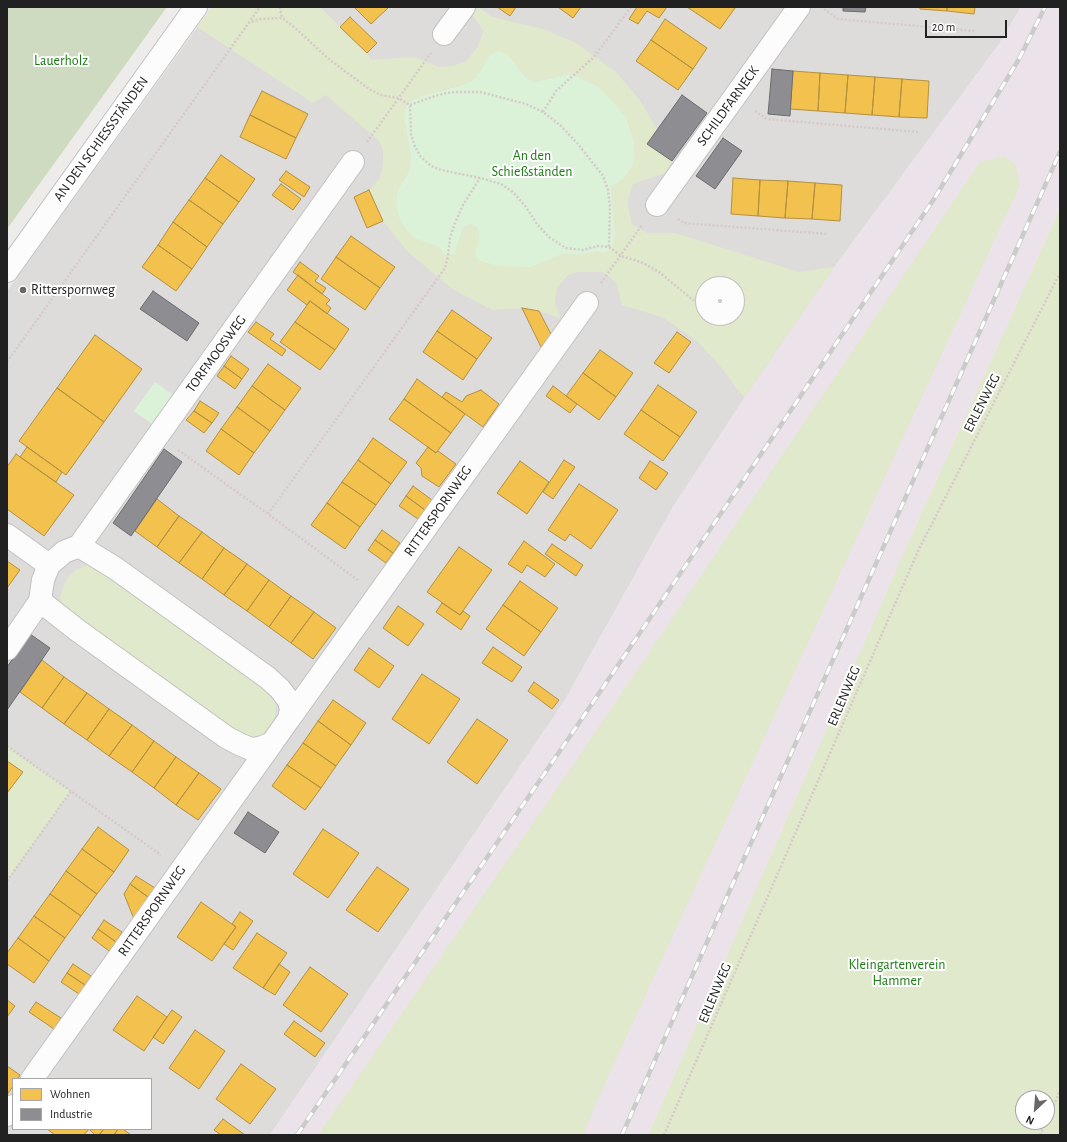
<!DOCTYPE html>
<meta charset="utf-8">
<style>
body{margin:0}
#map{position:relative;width:1067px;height:1142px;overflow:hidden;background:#eeecea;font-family:"Alegreya Sans",sans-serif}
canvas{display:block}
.frame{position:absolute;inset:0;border:8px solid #212121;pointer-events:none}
.legend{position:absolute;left:12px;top:1078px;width:140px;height:52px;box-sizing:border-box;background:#fff;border:1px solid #a6a6a6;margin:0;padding:5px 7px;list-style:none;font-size:12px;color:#212121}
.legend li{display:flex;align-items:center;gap:8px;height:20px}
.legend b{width:20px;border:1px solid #a6a6a6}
.north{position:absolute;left:1015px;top:1090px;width:40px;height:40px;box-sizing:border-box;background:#fff;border:1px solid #a6a6a6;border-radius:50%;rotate:206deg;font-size:11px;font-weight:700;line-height:16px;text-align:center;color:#212121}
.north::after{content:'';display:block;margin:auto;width:14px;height:18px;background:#696867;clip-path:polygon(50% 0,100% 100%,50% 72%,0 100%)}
.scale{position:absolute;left:925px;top:20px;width:82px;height:18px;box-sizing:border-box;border:2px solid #212121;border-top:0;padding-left:5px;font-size:12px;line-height:14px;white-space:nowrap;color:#212121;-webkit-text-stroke:3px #fff;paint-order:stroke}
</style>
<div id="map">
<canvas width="1067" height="1142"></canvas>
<div class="frame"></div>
<ul class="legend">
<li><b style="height:11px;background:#f2c14e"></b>Wohnen</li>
<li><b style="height:11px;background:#8d8d92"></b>Industrie</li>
</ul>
<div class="north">N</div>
<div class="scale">20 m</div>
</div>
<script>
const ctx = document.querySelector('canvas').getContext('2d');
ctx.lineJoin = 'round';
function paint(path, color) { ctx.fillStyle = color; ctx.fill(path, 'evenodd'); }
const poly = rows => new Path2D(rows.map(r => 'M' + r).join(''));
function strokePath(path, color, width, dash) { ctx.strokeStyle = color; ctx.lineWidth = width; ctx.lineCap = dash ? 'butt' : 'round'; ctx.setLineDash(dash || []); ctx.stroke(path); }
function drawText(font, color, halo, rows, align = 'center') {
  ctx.font = font + ' "Alegreya Sans",sans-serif'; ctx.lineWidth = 4; ctx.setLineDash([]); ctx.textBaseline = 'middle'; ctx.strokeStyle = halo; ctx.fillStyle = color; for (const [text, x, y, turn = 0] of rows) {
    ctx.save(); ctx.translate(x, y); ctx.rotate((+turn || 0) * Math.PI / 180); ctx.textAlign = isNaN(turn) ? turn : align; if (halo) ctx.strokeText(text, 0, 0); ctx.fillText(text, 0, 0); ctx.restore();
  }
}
paint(poly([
 [212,7,1021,7,999,44,905,172,674,505,565,700,270,1135,7,1135,7,291],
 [13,1079,151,1079,151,1129,13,1129]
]), '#dedcdb');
paint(poly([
 [1021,7,1060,7,1060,209,908,543,648,1135,270,1135,565,700,674,505,744,398,834,267,999,44]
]), '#ebe3e9');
paint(poly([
 [89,268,115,268,128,271,149,284,134,306,106,302,93,305,7,428,7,383],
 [109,315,176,362,162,382,95,335]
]), '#dddcdb');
paint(poly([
 [212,7,320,7,367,53,371,60,415,57,439,67,453,66,466,61,477,48,484,31,472,15,478,7,492,17,543,29,576,43,616,72,639,99,657,129,647,144,672,161,665,173,633,184,628,199,628,206,632,224,647,233,675,233,799,272,834,267,744,398,720,366,696,340,662,317,622,305,616,282,602,272,577,272,568,275,557,288,555,301,560,318,543,312,522,308,492,310,451,288,408,252,383,221,369,190,380,178,383,164,383,151,379,141,326,95,313,103,197,27],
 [490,55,509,56,526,78,535,82,571,74,595,85,623,179,611,187,615,235,613,247,605,253,597,250,590,253,576,255,565,253,531,267,475,251,479,244,479,235,477,227,471,224,464,228,459,238,444,254,439,247,417,239,406,230,399,217,404,179,410,169,411,157,408,141,404,116,445,89,463,85,476,78],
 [719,287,725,288,731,292,733,297,733,304,731,309,725,313,719,314,713,313,710,309,706,303,706,299,708,293,713,289],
 [1004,156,1015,163,1020,185,696,885,598,1099,583,1135,318,1135,582,752,980,162],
 [1060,209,1060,1135,648,1135,908,543],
 [1023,1098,1047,1098,1047,1122,1023,1122],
 [87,565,97,567,268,690,274,699,276,707,275,717,270,727,261,736,254,739,246,740,64,609,60,598,64,585,69,576,76,570],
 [7,746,71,791,7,881,7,793,22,772,7,761]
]), '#e0e9cb');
paint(poly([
 [7,7,167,7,7,229]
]), '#cfdbc1');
paint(poly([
 [498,51,509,56,526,78,535,82,571,74,595,85,610,98,626,118,634,142,634,156,632,167,623,179,611,187,615,235,613,247,605,253,597,251,590,253,576,255,565,253,531,267,500,266,483,262,476,258,475,251,479,244,479,235,477,227,471,224,463,228,454,254,448,256,444,254,439,247,417,239,406,230,399,217,396,204,398,191,410,169,411,157,408,141,404,116,405,110,410,101,426,95,463,85,476,78,490,55],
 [155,382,173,395,152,424,134,411]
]), '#dcf2d8');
const homes = poly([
 [354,7,387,7,388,8,371,24,354,7],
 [497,7,516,7,510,16,497,7],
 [558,7,581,7,573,18,558,7],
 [637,7,667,7,659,18,647,11,638,24,629,19,637,7],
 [687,7,733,7,735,8,720,29,687,7],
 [920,7,947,7,947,11,920,9,920,7],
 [947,7,975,7,974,14,947,11,947,7],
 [350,17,377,43,367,53,340,27,350,17],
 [665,19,707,48,693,69,651,40,665,19],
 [651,40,693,69,678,90,636,61,651,40],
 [793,71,820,73,818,111,790,109,793,71],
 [820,73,848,75,845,113,818,111,820,73],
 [848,75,875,77,872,115,845,113,848,75],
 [875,77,902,79,899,117,872,115,875,77],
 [902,79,929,81,927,118,899,117,902,79],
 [262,91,308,114,296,138,250,115,262,91],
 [250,115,296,138,286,159,240,137,250,115],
 [221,155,255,179,239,202,205,178,221,155],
 [286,171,310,187,304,197,279,180,286,171],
 [205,178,239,202,223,224,189,200,205,178],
 [733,178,760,180,758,216,731,214,733,178],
 [760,180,788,181,785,218,758,216,760,180],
 [788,181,815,183,812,219,785,218,788,181],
 [815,183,842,185,840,221,812,219,815,183],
 [281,184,301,199,293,210,272,195,281,184],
 [369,190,383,221,367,228,354,197,369,190],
 [189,200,223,224,207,247,173,222,189,200],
 [173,222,207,247,192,269,158,245,173,222],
 [351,236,395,267,380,288,336,257,351,236],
 [158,245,192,269,176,291,142,267,158,245],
 [336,257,380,288,365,310,321,279,336,257],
 [300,262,319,276,315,281,326,288,322,294,293,272,300,262],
 [298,275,330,300,326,304,331,308,327,314,310,301,307,305,287,290,298,275],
 [310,301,349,329,335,350,295,322,310,301],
 [522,308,539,311,551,334,541,347,522,308],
 [452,310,492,338,477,359,437,331,452,310],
 [256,322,274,334,270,339,286,350,282,356,248,332,256,322],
 [295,322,335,350,320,370,280,342,295,322],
 [437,331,477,359,463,380,423,352,437,331],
 [677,332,691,342,669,373,654,363,677,332],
 [95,335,142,369,104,422,57,388,95,335],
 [600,350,633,373,616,397,583,373,600,350],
 [231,356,249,369,242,379,224,366,231,356],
 [268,364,301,388,285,410,252,386,268,364],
 [224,366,242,379,235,389,217,376,224,366],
 [583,373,616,397,599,420,566,396,583,373],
 [417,379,465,414,451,433,404,399,417,379],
 [658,385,697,412,680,437,641,410,658,385],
 [252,386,285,410,270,431,237,407,252,386],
 [553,386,577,404,570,413,546,396,553,386],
 [57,388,104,422,66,475,19,441,57,388],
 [481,390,499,404,483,427,442,397,446,392,462,402,466,396,481,390],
 [404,399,451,433,436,453,389,419,404,399],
 [200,401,219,413,212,423,194,411,200,401],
 [237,407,270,431,254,453,221,429,237,407],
 [641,410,680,437,663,461,624,434,641,410],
 [194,411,212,423,204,433,186,420,194,411],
 [221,429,254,453,239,475,206,451,221,429],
 [373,438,407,462,391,484,358,460,373,438],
 [27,447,62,472,56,482,20,457,27,447],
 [428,447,436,453,438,451,456,464,439,487,422,476,421,468,416,463,428,447],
 [16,454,74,495,44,536,7,509,7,467,16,454],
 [358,460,391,484,376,505,342,482,358,460],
 [564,460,575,467,553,499,543,492,564,460],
 [520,461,549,482,527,514,497,493,520,461],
 [650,461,668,473,656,490,639,478,650,461],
 [342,482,376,505,360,527,327,503,342,482],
 [579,484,618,510,591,549,570,534,565,541,548,530,579,484],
 [413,486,432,500,425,510,406,496,413,486],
 [406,496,425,510,418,519,399,506,406,496],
 [157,499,179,516,157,547,135,531,157,499],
 [327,503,360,527,345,549,311,525,327,503],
 [179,516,202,532,179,563,157,547,179,516],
 [382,530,400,543,393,553,375,540,382,530],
 [202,532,224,548,202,579,179,563,202,532],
 [375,540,393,553,386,563,368,550,375,540],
 [524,541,555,564,545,577,527,565,522,573,508,564,524,541],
 [552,544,583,565,576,576,545,554,552,544],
 [459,547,492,570,460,615,427,592,459,547],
 [224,548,247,564,224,595,202,579,224,548],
 [7,561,20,570,7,588,7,561],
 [247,564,269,580,247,611,224,595,247,564],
 [269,580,291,596,269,627,247,611,269,580],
 [520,581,558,608,541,632,503,605,520,581],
 [291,596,314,612,291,643,269,627,291,596],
 [442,603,460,615,463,611,470,616,461,630,436,612,442,603],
 [503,605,541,632,524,656,486,629,503,605],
 [398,606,424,624,408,646,383,628,398,606],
 [314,612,336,628,313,659,291,643,314,612],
 [493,647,522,667,512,682,482,663,493,647],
 [369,648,394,666,379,688,354,670,369,648],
 [42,660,64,677,42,708,20,692,42,660],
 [422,674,460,699,429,744,392,719,422,674],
 [64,677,87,693,64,724,42,708,64,677],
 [534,682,559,700,552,709,528,691,534,682],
 [87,693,109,709,87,740,64,724,87,693],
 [333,700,366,723,351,745,318,721,333,700],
 [109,709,132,725,109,756,87,740,109,709],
 [477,719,508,740,477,784,447,762,477,719],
 [318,721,351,745,336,766,303,743,318,721],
 [132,725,154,741,132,772,109,756,132,725],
 [154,741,176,757,154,788,132,772,154,741],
 [303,743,336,766,321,788,287,765,303,743],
 [176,757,199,773,176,805,154,788,176,757],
 [7,761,23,772,7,793,7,761],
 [287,765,321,788,305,810,272,786,287,765],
 [199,773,221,789,198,820,176,805,199,773],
 [98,827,129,850,114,872,82,849,98,827],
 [323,829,359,853,328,898,293,874,323,829],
 [82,849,114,872,97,894,66,871,82,849],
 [377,867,409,889,378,932,346,910,377,867],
 [66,871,97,894,81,916,50,894,66,871],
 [136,876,155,888,148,897,130,884,136,876],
 [130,884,148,897,134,919,124,894,130,884],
 [50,894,81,916,65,938,34,916,50,894],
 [201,902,236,927,212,961,177,937,201,902],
 [240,912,253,921,233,950,224,944,236,927,232,924,240,912],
 [34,916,65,938,49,961,18,938,34,916],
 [104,920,122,932,116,942,98,929,104,920],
 [98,929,116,942,109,951,92,938,98,929],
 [257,933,287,953,263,988,233,968,257,933],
 [18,938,49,961,34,983,7,964,7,953,18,938],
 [73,964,91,976,85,985,67,973,73,964],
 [279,964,290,972,275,995,263,988,279,964],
 [310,967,348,994,321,1032,283,1005,310,967],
 [67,973,85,985,79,994,61,982,67,973],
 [137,996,167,1017,144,1051,113,1030,137,996],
 [7,1000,15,1006,7,1017,7,1000],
 [36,1002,61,1018,54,1029,29,1012,36,1002],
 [172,1010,182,1017,163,1044,153,1037,172,1010],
 [294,1021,325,1043,315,1057,284,1034,294,1021],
 [195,1030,225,1051,199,1089,169,1068,195,1030],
 [241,1064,276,1089,250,1124,216,1099,241,1064],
 [7,1066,20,1075,18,1079,13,1079,13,1086,7,1095,7,1066],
 [223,1119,245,1135,221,1135,214,1130,223,1119],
 [47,1129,89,1129,84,1135,55,1135,47,1129],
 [89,1129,104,1129,99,1135,95,1135,89,1129],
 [104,1129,118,1129,114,1135,99,1135,104,1129],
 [118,1129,123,1129,131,1135,114,1135,118,1129]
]);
paint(homes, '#f2c14e');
strokePath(homes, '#b39140', 1);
const industry = poly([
 [843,7,866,7,865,12,843,11,843,7],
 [772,69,793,71,790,116,768,114,772,69],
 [682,95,707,113,672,161,647,144,682,95],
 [723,138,742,151,715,189,696,176,723,138],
 [153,291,199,323,187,341,140,309,153,291],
 [164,449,182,462,131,536,113,523,164,449],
 [30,634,50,648,7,710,7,667,30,634],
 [248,812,279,832,265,853,234,833,248,812]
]);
paint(industry, '#8d8d92');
strokePath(industry, '#6d6d70', 1);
const pedestrian = poly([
 '707 301a13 13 0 1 1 26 0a13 13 0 1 1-26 0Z'
]);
const minor = poly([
 [444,34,464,7],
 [657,205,799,7],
 [7,535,49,565],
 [79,546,115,568,268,678,280,689,289,701,291,709,289,719,272,743,260,748,251,749,239,744,226,737,77,630,40,601,43,580,49,565,64,552,79,546],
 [79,546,353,162],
 [7,649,40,601],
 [289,719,587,303],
 [32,1079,272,743],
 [7,1115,13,1106]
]);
const tertiary = poly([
 [7,271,196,7]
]);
strokePath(pedestrian, '#c2c1c0', 24);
strokePath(minor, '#c2c1c0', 24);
strokePath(tertiary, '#c2c1c0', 24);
strokePath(poly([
 [280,7,282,18],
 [824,9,838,19,974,31],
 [248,23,261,19,282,18,294,27,330,60,369,89,381,95,398,98,410,105,411,134,415,147,421,157,431,166,441,170,480,178,501,184,513,192,526,207,537,224,550,238,566,248,583,250,598,246,609,247,621,256,641,262,659,272,693,300,706,303],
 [410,105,435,96,446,93,457,92,480,92,526,104,543,112,560,125,578,144,603,176,608,190,610,207,609,247],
 [755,111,767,119,919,132],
 [543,112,556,91,594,57,631,7],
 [367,142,431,53],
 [678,219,683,223,828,234],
 [601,283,642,225],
 [7,362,260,7],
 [178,450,268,514,359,581],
 [268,514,445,268,448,256,450,238,455,223,463,205,480,178],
 [7,746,161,855],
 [7,881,71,791],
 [1047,1120,1060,1091],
 [664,1135,918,551,1060,273],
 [1040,1135,1046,1122]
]), '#d6c9c9', 2.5, [2, 2]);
strokePath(pedestrian, '#fcfcfc', 22);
strokePath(minor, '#fcfcfc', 22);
strokePath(tertiary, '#fcfcfc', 22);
const rail = poly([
 [297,1135,566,742,934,199,1019,59,1045,7],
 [622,1135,726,899,1060,152]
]);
strokePath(rail, '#cbcbcb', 4.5);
strokePath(rail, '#fff', 3, [9]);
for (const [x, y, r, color] of [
 [23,290,4,"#696867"]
]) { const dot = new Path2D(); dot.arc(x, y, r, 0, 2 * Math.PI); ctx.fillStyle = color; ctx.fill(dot); strokePath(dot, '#fff', 1.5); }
drawText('14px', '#1c7a14', '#fff', [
 ["Lauerholz",61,61],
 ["An den",532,156],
 ["Schießständen",532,172],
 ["Kleingartenverein",897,965],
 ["Hammer",897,981]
]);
drawText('14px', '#212121', '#fff', [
 ["SCHILDFARNECK",728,106,-54],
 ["AN DEN SCHIESSSTÄNDEN",101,139,-54],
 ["TORFMOOSWEG",216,354,-54],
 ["ERLENWEG",982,403,-63],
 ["RITTERSPORNWEG",438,511,-55],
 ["ERLENWEG",844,696,-67],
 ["RITTERSPORNWEG",152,911,-55],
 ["ERLENWEG",715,993,-67]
]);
drawText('14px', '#212121', '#fff', [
 ["Ritterspornweg",31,290]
], 'left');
</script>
